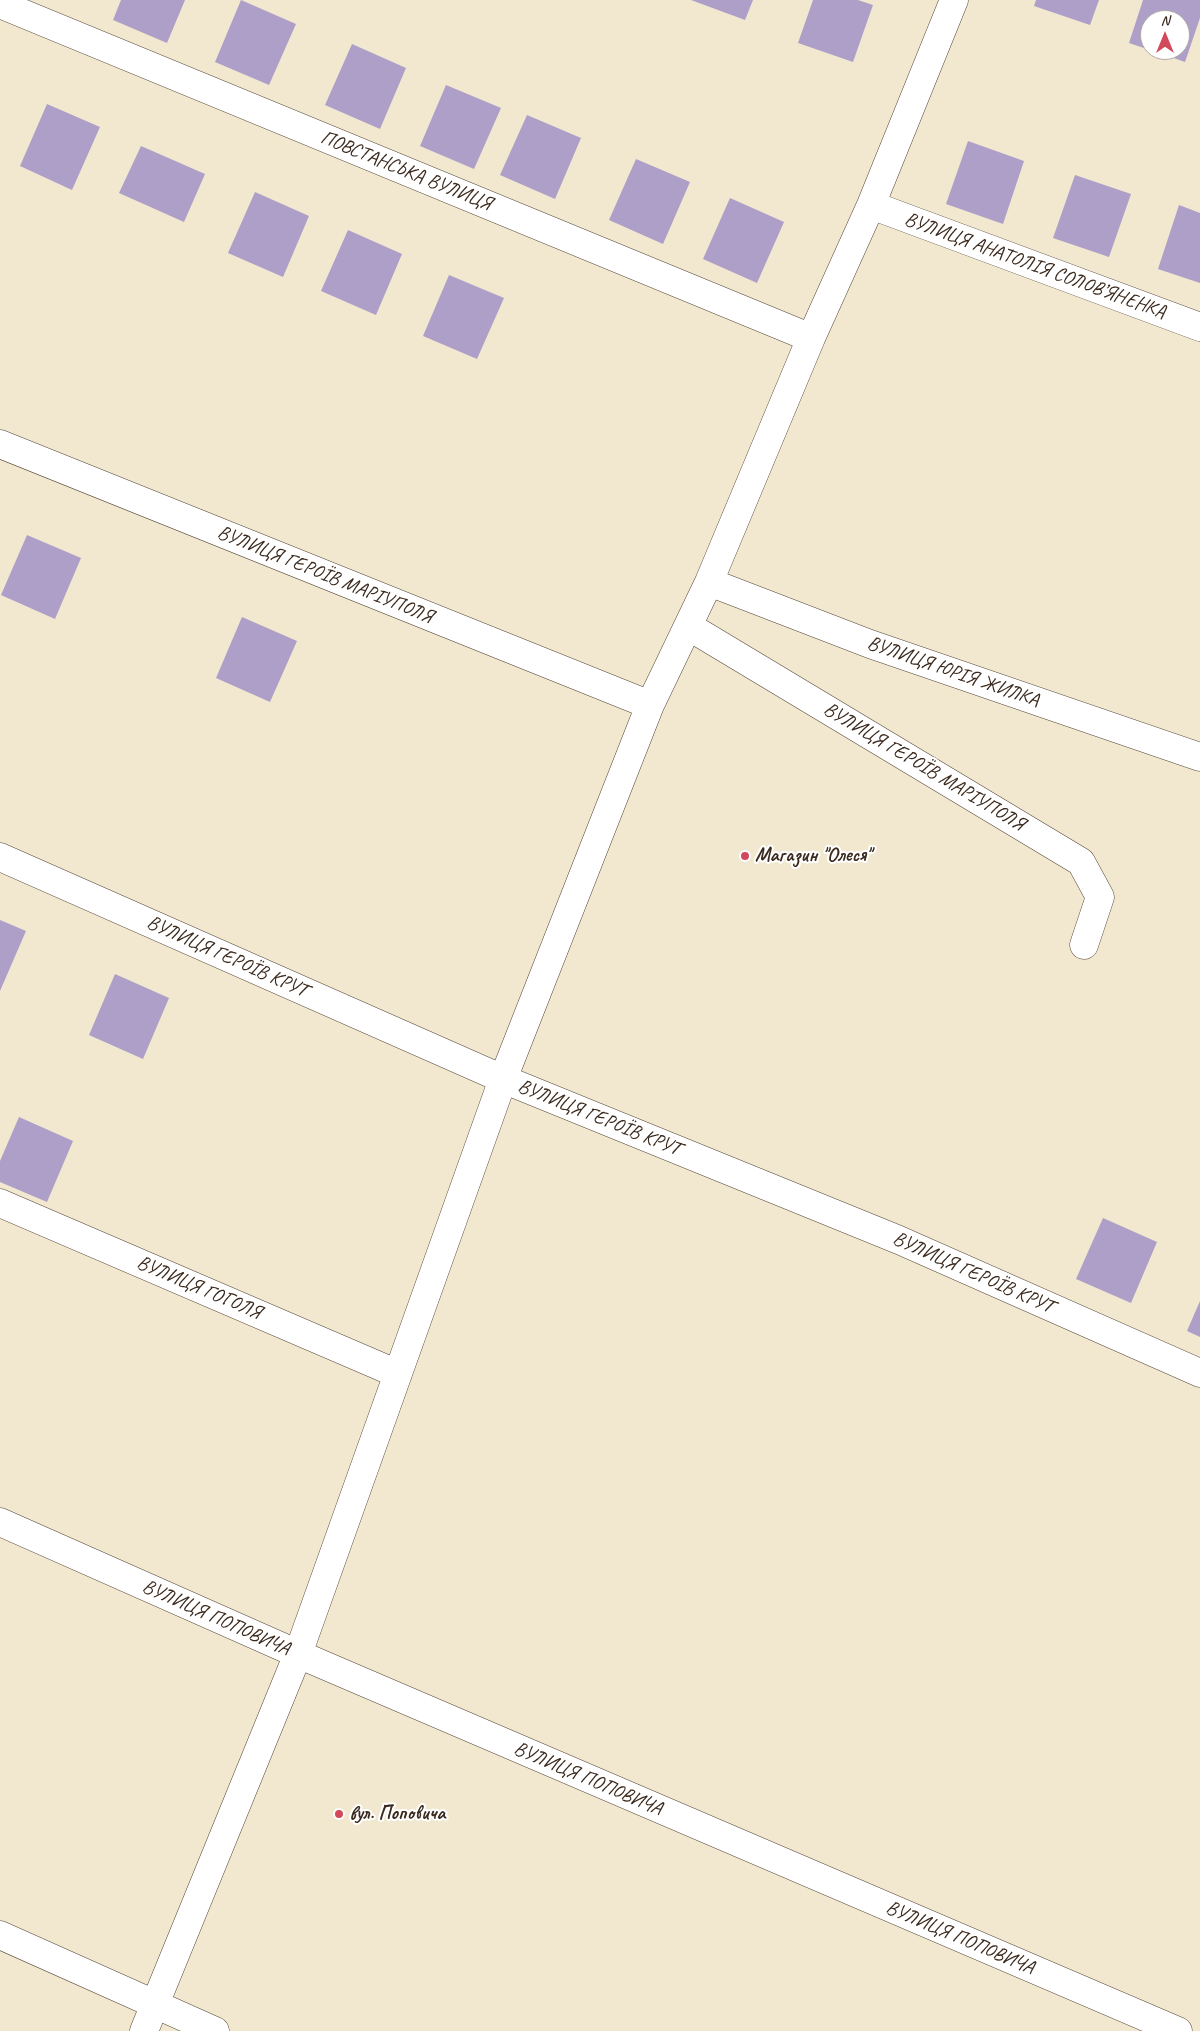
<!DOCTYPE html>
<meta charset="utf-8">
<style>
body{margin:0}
#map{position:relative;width:1200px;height:2031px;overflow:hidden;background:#f1e8cf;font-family:Caveat,sans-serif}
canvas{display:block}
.north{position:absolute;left:1140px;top:10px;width:50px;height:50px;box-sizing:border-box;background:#fff;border:1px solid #b1aaa5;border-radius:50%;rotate:0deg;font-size:14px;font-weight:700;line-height:20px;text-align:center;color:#3b2a1e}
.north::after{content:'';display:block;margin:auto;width:18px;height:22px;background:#d1495b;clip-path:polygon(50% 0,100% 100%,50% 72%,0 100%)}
</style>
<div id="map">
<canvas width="1200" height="2031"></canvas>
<div class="north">N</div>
</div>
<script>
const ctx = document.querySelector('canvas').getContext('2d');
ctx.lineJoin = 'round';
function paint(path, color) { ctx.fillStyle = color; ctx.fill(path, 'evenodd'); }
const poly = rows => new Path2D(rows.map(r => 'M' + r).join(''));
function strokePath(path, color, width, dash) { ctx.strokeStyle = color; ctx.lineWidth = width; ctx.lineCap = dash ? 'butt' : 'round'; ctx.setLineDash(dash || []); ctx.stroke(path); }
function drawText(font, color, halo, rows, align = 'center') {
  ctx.font = font + ' Caveat,sans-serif'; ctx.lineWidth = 4; ctx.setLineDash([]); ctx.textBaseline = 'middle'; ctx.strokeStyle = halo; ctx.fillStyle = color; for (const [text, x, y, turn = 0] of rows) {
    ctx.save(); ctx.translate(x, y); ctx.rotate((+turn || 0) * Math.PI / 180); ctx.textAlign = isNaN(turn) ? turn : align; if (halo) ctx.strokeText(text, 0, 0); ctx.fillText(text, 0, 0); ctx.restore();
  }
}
paint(poly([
 [121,0,185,0,167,43,113,20],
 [241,0,296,24,269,85,215,62],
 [691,0,753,0,745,20],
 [813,0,858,0,873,5,853,62,798,43],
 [1036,0,1099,0,1090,25,1034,6],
 [1143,0,1200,0,1200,18,1185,62,1151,50,1180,50,1180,20,1150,20,1150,50,1129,43],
 [352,44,406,68,380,129,325,105],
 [446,85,501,108,474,169,420,146],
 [47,104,100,127,72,190,20,166],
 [527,115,581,138,555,199,500,175],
 [968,141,1024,161,1003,224,946,204],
 [141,146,205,174,184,222,119,193],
 [636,159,690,182,663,244,609,220],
 [1075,175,1131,194,1109,257,1053,238],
 [255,192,309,216,283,277,228,253],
 [730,198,784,222,757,283,703,259],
 [1179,205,1200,213,1200,283,1158,269],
 [348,230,402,254,376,315,321,291],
 [449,275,504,298,477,359,423,336],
 [27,535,81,558,55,619,1,595],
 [242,617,297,641,270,702,216,678],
 [0,920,26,931,0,991],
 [115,974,169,998,143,1059,89,1035],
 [19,1117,73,1141,47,1202,0,1182,0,1161],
 [1103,1218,1157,1242,1131,1303,1076,1279],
 [1200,1301,1200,1337,1187,1331]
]), '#ae9fc9');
const street = poly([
 [0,4,811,338],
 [871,205,1200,327],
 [0,444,650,705],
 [709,582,870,644,1200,757],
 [688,626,1081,862,1100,897,1084,945],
 [0,857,503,1079,899,1240,1200,1373],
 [0,1203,398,1374],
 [0,1522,298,1654,1178,2031],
 [0,1935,215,2031],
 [144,2031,298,1654,503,1079,650,705,709,582,811,338,871,205,954,0]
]);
strokePath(street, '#564639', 29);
strokePath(street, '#fff', 28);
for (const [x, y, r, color] of [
 [745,856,5,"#d1495b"],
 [339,1814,5,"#d1495b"]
]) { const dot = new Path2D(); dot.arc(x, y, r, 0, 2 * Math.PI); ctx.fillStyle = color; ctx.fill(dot); strokePath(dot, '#fff', 2); }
drawText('20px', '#3b2a1e', '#fff', [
 ["ПОВСТАНСЬКА ВУЛИЦЯ",406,171,22],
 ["ВУЛИЦЯ АНАТОЛІЯ СОЛОВ’ЯНЕНКА",1035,266,20],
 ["ВУЛИЦЯ ГЕРОЇВ МАРІУПОЛЯ",325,575,22],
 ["ВУЛИЦЯ ЮРІЯ ЖИЛКА",953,672,19],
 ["ВУЛИЦЯ ГЕРОЇВ МАРІУПОЛЯ",924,767,31],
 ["ВУЛИЦЯ ГЕРОЇВ КРУТ",227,957,24],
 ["ВУЛИЦЯ ГЕРОЇВ КРУТ",599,1118,22],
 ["ВУЛИЦЯ ГЕРОЇВ КРУТ",973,1273,24],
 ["ВУЛИЦЯ ГОГОЛЯ",199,1288,23],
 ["ВУЛИЦЯ ПОПОВИЧА",216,1618,24],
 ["ВУЛИЦЯ ПОПОВИЧА",588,1779,23],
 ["ВУЛИЦЯ ПОПОВИЧА",960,1938,23]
]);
drawText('bold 20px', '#3b2a1e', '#fff', [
 ["Магазин \"Олеся\"",755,856],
 ["вул. Поповича",349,1814]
], 'left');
</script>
